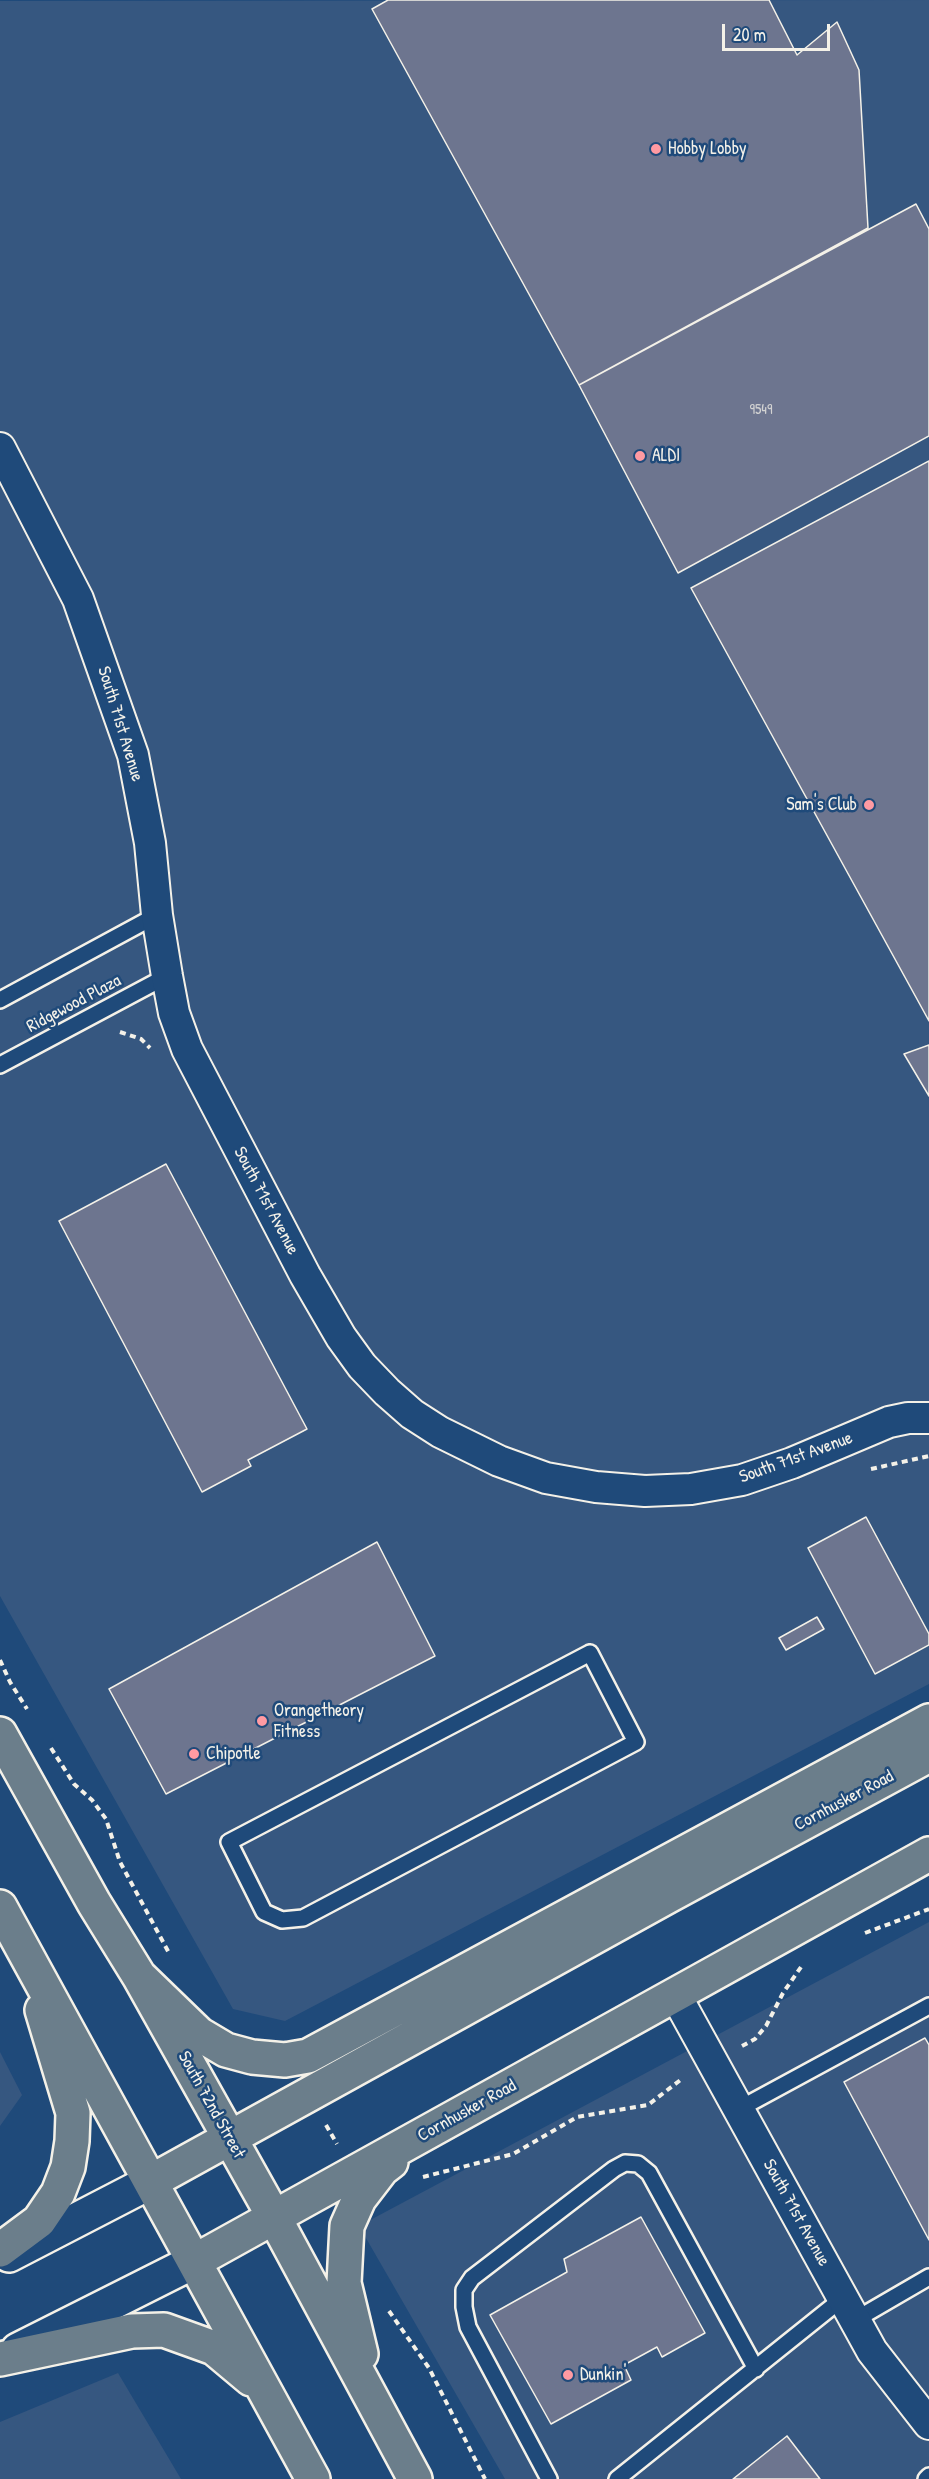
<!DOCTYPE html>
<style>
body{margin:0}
#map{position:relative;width:929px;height:2479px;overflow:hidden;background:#1f4a7a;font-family:"Patrick Hand",sans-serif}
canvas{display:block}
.scale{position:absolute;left:722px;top:24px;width:108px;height:27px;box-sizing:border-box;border:3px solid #f4f1e8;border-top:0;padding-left:8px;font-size:18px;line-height:21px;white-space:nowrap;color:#f4f1e8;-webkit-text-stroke:4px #1f4a7a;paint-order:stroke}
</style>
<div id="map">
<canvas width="929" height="2479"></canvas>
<div class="scale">20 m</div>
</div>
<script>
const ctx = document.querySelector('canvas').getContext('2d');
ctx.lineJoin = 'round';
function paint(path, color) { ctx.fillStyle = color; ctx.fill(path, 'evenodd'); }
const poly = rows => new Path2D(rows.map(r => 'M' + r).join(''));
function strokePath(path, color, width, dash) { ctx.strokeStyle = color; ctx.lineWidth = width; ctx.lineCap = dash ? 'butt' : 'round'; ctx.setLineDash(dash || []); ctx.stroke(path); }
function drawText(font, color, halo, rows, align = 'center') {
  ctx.font = font + ' "Patrick Hand",sans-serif'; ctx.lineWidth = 5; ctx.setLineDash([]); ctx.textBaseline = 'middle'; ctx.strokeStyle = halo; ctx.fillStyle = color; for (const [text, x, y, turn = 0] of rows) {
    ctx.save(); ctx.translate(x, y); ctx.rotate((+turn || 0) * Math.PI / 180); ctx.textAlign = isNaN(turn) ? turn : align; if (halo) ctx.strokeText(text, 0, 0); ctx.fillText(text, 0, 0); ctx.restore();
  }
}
paint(poly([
 [929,0,929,1684,285,2021,233,2009,0,1596,0,1],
 [929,1922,929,2479,505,2479,359,2226],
 [0,2052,22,2095,0,2126],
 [118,2373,181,2479,0,2479,0,2422]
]), '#365780');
const building = poly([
 [388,0,769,0,797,55,837,22,859,70,868,228,579,385,372,9,388,0],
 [916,204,929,229,929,436,678,573,579,385,916,204],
 [929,461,929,1021,691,588,929,461],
 [929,1045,929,1096,904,1054,929,1045],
 [166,1164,307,1429,248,1460,251,1466,202,1492,59,1221,166,1164],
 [866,1517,929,1634,929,1645,875,1674,808,1548,866,1517],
 [377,1542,435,1656,166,1794,109,1689,377,1542],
 [817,1617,824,1629,786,1650,779,1638,817,1617],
 [925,2038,929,2045,929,2240,844,2082,925,2038],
 [641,2217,705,2333,662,2357,657,2347,624,2365,631,2380,551,2424,490,2315,567,2272,564,2259,641,2217],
 [787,2436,820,2479,733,2479,787,2436]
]);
paint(building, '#6d758f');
strokePath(building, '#f4f1e8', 1.5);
const lane = poly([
 [0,1000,157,915],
 [0,1065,167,976],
 [590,1653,636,1742,303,1918,282,1920,264,1912,229,1842,590,1653],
 [739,2109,929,2006],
 [855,2320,929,2277],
 [549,2479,468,2327,464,2307,464,2290,472,2278,614,2169,625,2163,638,2164,649,2173,756,2369],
 [617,2479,843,2298],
 [926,2479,929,2476]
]);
const street = poly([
 [0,448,78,599,133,755,150,843,157,915,167,976,174,1013,187,1049,305,1275,341,1337,362,1366,387,1392,412,1414,440,1432,499,1461,546,1478,596,1487,645,1491,691,1489,742,1480,792,1463,889,1422,908,1418,929,1418],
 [675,1994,872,2351,929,2424]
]);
const secondary = poly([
 [9,2255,152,2181],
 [18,2350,195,2261]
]);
const primary = poly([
 [0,1734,94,1903,139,1976,274,2217,415,2479],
 [0,1907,313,2479],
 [139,1976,199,2034,226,2050,252,2057,285,2060,308,2056,929,1721],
 [152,2181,670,1895,929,1755],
 [0,2250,39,2221,58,2193,68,2167,72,2141,73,2113,42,2010],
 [195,2261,929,1854],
 [361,2354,344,2283,347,2226,359,2199,382,2169,391,2162],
 [0,2359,132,2331,164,2330,214,2348,251,2379]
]);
strokePath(lane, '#f4f1e8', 20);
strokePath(street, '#f4f1e8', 34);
strokePath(secondary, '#f4f1e8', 38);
strokePath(primary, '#f4f1e8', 38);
strokePath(poly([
 [120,1032,141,1039,150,1048],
 [871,1469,929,1456],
 [0,1660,10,1682,27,1709],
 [51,1748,74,1784,92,1800,106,1819,120,1862,169,1953],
 [865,1933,929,1909],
 [742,2046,755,2039,766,2026,783,1993,801,1967],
 [326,2125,337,2144],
 [423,2177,513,2154,577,2117,648,2105,683,2078],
 [389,2311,429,2368,485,2479]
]), '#f4f1e8', 4, [6, 4.5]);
strokePath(lane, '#1f4a7a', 15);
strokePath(street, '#1f4a7a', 30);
strokePath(secondary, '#1f4a7a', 33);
strokePath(primary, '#6b7e8b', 33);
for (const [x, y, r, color] of [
 [656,149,6,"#ff9aa2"],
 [640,456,6,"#ff9aa2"],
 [869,805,6,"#ff9aa2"],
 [262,1721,6,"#ff9aa2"],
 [194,1754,6,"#ff9aa2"],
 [568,2375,6,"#ff9aa2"]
]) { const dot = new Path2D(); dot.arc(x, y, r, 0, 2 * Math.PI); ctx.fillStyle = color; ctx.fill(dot); strokePath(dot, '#1f4a7a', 2); }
drawText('15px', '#d2d2d2', null, [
 ["9549",761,410]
]);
drawText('18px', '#f4f1e8', '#1f4a7a', [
 ["Hobby Lobby",668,149],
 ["ALDI",652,456],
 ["Sam's Club",857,805,"right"],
 ["Orangetheory",274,1711],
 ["Fitness",274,1732],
 ["Chipotle",206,1754],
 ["Dunkin'",580,2375]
], 'left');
drawText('18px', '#f4f1e8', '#1f4a7a', [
 ["South 71st Avenue",120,724,73],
 ["Ridgewood Plaza",74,1004,-28],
 ["South 71st Avenue",266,1201,62],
 ["South 71st Avenue",796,1458,-20],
 ["Cornhusker Road",844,1801,-28],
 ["South 72nd Street",211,2105,61],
 ["Cornhusker Road",467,2111,-29],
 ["South 71st Avenue",796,2213,61]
]);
</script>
